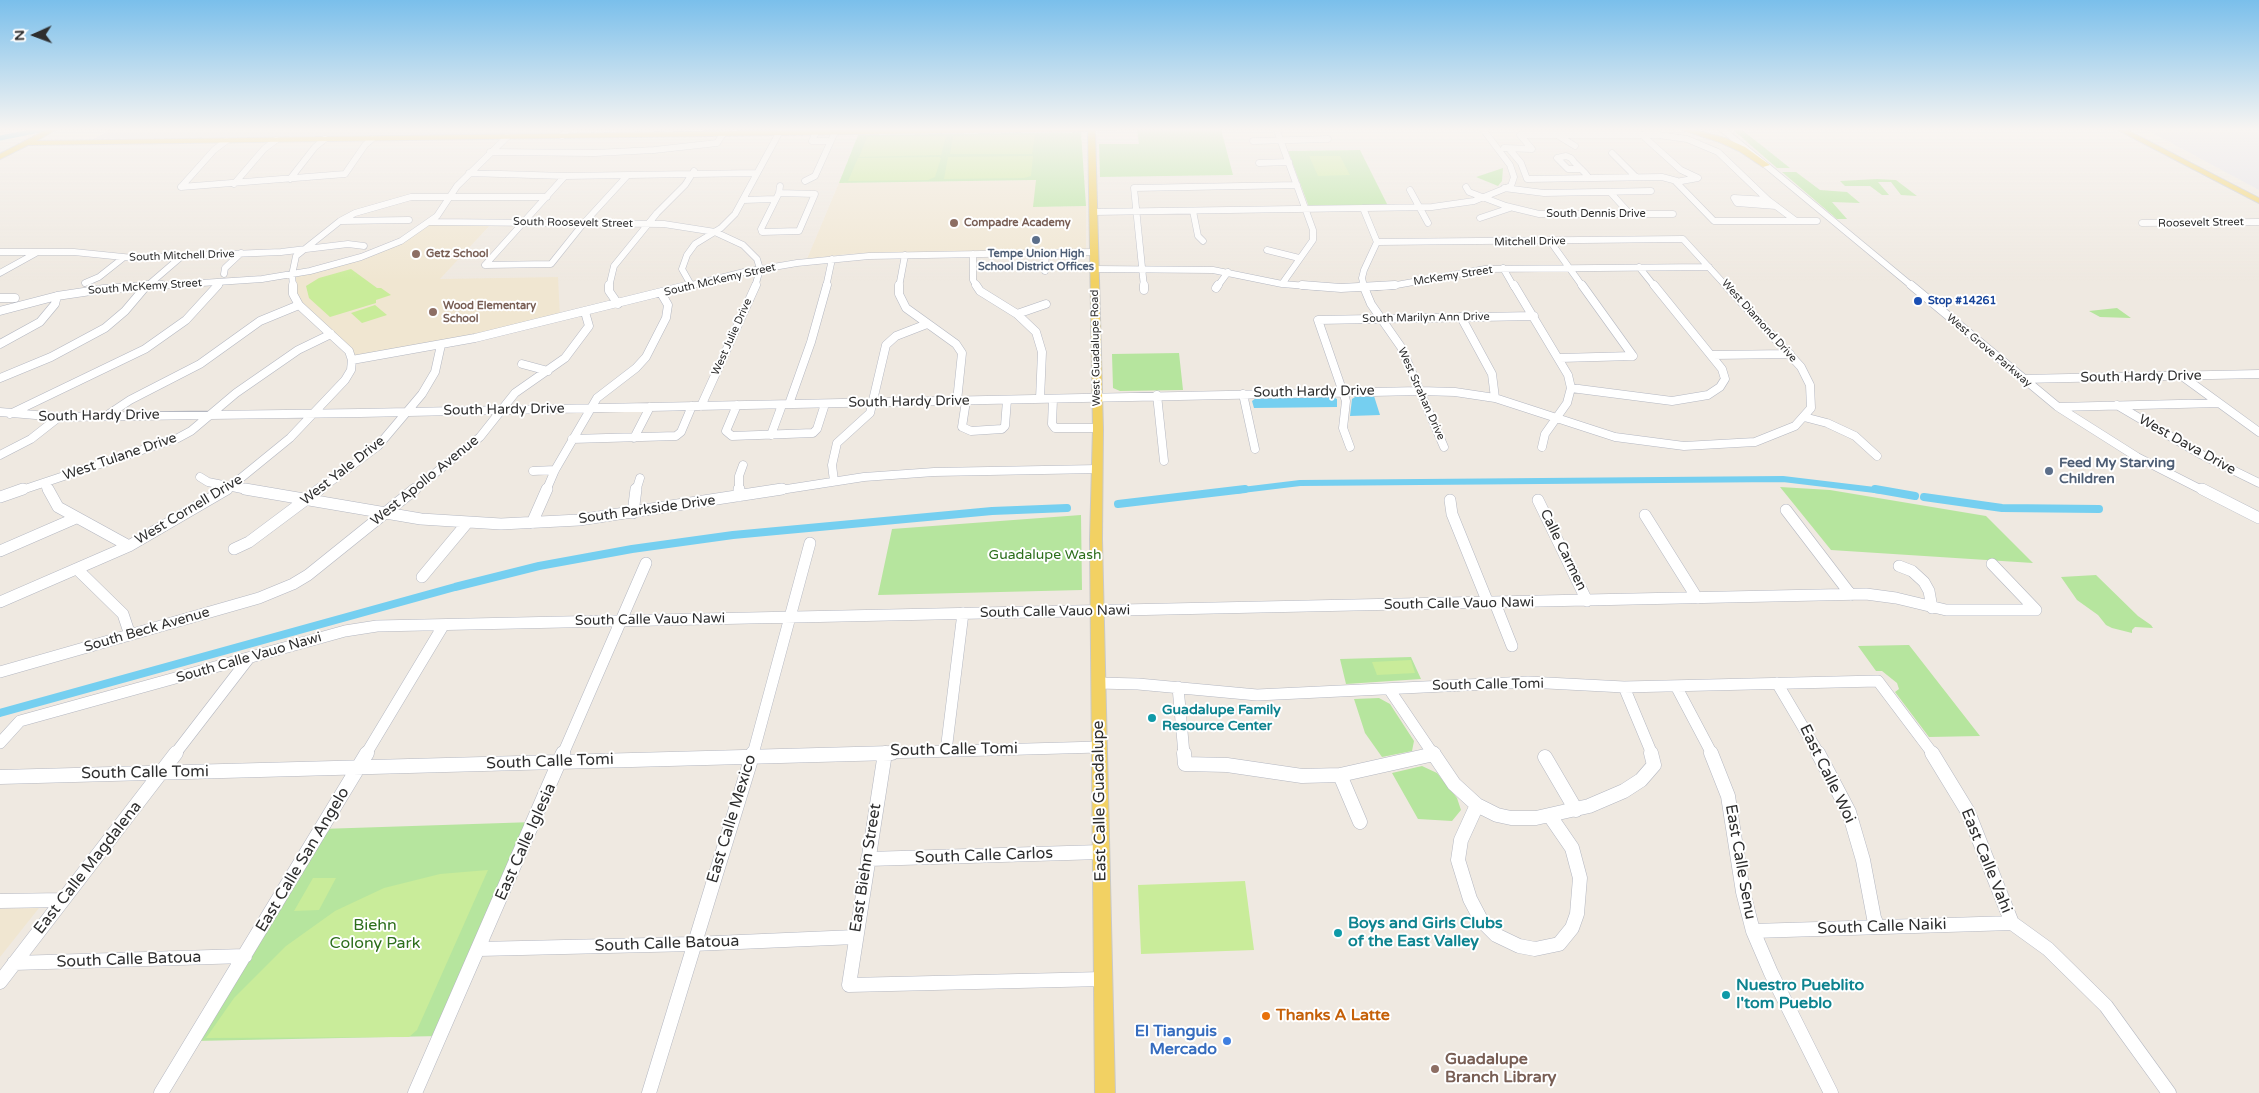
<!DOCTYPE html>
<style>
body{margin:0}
#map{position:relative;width:2259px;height:1093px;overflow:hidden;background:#efe9e1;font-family:"Varela Round",sans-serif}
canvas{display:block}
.north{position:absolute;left:10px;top:10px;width:50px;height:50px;-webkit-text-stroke:4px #fff;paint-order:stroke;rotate:268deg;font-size:14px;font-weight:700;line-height:20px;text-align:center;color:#2e2e2e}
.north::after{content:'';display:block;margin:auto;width:18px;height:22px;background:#2e2e2e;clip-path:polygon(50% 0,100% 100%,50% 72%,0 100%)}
</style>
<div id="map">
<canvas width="2259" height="1093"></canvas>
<div class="north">N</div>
</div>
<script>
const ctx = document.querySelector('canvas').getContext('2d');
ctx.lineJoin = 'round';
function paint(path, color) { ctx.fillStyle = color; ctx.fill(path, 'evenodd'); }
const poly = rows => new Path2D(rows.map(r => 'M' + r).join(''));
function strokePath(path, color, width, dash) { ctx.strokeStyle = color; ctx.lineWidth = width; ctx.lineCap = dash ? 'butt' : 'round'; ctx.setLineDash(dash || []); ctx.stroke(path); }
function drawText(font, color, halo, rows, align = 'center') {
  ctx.font = font + ' "Varela Round",sans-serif'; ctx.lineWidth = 4; ctx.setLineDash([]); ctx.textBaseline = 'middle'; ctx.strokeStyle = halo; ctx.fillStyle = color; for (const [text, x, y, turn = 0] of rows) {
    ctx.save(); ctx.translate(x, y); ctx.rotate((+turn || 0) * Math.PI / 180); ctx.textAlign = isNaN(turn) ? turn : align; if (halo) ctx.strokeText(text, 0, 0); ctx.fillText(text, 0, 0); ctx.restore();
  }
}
paint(poly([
 [113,128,566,128,561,134,94,139],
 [2143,128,2259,130,2259,190]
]), '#e3e1e8');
paint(poly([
 [1037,180,1034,207,1086,206,1086,249,847,254,807,259,839,183],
 [430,222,492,223,440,279,558,277,560,318,352,360,299,305,292,275,377,251],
 [39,908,0,957,0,909]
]), '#f0e6d1');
paint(poly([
 [1731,128,1744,128,1741,129,1790,168,1777,168],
 [1221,129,1233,175,1100,177,1099,144,1139,144,1137,130],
 [1081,132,1086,206,1033,207,1036,180,839,183,858,135],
 [1360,150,1388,206,1309,207,1288,151],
 [1503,168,1502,181,1498,186,1476,177],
 [1782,172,1796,172,1820,190,1847,192,1860,203,1832,202,1847,219,1837,219],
 [1877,179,1896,180,1917,196,1901,195,1891,182,1878,182,1889,195,1882,195,1870,186,1845,186,1840,181],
 [2117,308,2131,318,2100,317,2089,311],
 [1179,353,1183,390,1120,391,1113,388,1112,354],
 [1780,487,1830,490,1986,516,2033,563,1831,550],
 [1081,515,1082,590,878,595,892,529],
 [2096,575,2138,616,2151,625,2153,628,2135,627,2132,630,2132,633,2112,628,2106,625,2098,615,2077,600,2061,577],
 [1908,645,1909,645,1980,736,1929,737,1895,692,1899,689,1897,683,1882,671,1876,671,1858,646],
 [1411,657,1421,679,1346,684,1340,659],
 [1379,698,1390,704,1414,741,1412,751,1382,757,1365,733,1354,699],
 [1422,766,1437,773,1457,798,1461,810,1452,821,1418,819,1392,773],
 [534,822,440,1036,193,1041,321,829]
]), '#b6e59e');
paint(poly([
 [1035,135,1032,154,950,154,953,136],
 [946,136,941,155,859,157,867,137],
 [1033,156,1031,176,1024,178,944,179,948,157],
 [1309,156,1340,156,1350,175,1318,176],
 [858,158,939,157,941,158,935,177,928,180,848,181],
 [351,269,377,288,381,288,391,295,376,300,376,303,330,317,309,298,306,286,319,278],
 [375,305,387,315,362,323,351,313],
 [1411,660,1415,673,1377,675,1372,662],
 [488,870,417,1030,409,1037,206,1038,234,998,286,946,335,911,384,888,440,874],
 [313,878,336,878,319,910,294,911],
 [1245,881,1254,950,1141,954,1138,885]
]), '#c9ec9a');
paint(poly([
 [1374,396,1380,415,1350,416,1352,399,1355,397],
 [1333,397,1337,399,1337,407,1254,408,1252,401,1256,398]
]), '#75cff0');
strokePath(poly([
 [0,138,40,130]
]), '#75cff0', 5);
strokePath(poly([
 [1234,491,1300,483,1783,479,1883,491]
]), '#75cff0', 6);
strokePath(poly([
 [1875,489,1915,496],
 [1924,497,2002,508,2099,509],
 [1118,504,1245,489],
 [0,713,455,587,539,566,632,549,733,535,992,511,1067,508]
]), '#75cff0', 8);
const minorFar3 = poly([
 [1276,128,1313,230,1313,240,1282,284],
 [1721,128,1913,287],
 [816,132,812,141,830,141],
 [1557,135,1575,146],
 [1642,135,1681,170,1698,178,1676,182,1714,221,1817,221],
 [562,136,569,128],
 [1253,141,1328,139],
 [1504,148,1532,149,1520,135,1659,135,1687,139,1718,152,1768,200,1796,221],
 [1510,150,1521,163,1527,179,1662,177,1677,181],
 [490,152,595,153,654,150,717,143,723,134],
 [1612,153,1636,177],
 [1259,163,1289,162],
 [1581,169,1568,169,1557,158,1566,156,1571,158,1574,162,1585,173,1589,178],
 [469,173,565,176,757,173],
 [290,179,315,147,325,139],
 [805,181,815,176,835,132],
 [234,184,264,149,276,140],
 [181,187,345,174,365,145,372,139],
 [181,187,214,150,226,141],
 [1466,187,1469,192,1506,206,1539,214,1673,214],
 [1504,188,1544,193,1651,191],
 [1410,190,1428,223],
 [1610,192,1630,214],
 [779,193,815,194,799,231,762,232,761,229,779,193],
 [779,193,780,186],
 [743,200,775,199],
 [1768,200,1734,198,1737,203,1776,206],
 [1363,208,1377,242,1364,270,1362,278,1364,287],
 [1193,211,1198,236,1203,241],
 [1093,212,1432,207,1474,201,1511,186,1514,177,1510,165,1482,128],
 [1480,218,1510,208],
 [341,221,409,220],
 [430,222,664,224,715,232,743,245,757,259,760,269,755,287],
 [2142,223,2259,222],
 [1550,241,1583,287],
 [1377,242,1683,239,1727,287],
 [1267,250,1299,258],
 [0,252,74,252,133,258,281,252,348,244,364,246],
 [973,254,973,280,977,287],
 [485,265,551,264,583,224,627,176],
 [485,265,565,176],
 [1639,267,1655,287],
 [1503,268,1514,287],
 [1095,269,1213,270,1282,284,1320,287],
 [1045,271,1046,253],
 [0,273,36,253],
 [224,274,225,268,241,253],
 [85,283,99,277,123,258],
 [691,285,682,269,687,255,695,244,721,228,735,214,779,133],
 [142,287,262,279,310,271,361,257,401,241,437,216,457,186,507,137],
 [146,287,182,256],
 [217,287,221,282],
 [293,287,292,275,296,256,340,221,355,213,411,197,547,197],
 [609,287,614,266,657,213,685,185,694,171],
 [684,287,744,272,797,263,869,256,1094,252],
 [826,287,832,259],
 [899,287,905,255],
 [1144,287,1134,188,1297,185],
 [1217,287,1228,272],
 [1376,287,1391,286,1485,269,1709,267]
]);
const minorFar2 = poly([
 [609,285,609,291,618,304],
 [899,285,899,294,906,308,956,344,962,353,957,401],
 [976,285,980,291,1017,314,1036,332,1042,352,1040,399],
 [1144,285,1144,290],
 [1302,285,1341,288,1395,285],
 [1363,285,1371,304,1401,347,1444,447],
 [1514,285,1568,375,1571,388,1567,403,1545,434,1542,447],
 [1582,285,1633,356],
 [1911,285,2058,407,2137,457,2204,491],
 [1216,288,1218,285],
 [0,298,15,298],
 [0,311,57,296,104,289,162,285],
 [1017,314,1046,304],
 [1461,317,1492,374,1495,398],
 [0,344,40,322,55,304,57,296],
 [1712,355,1790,354],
 [1560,358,1633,356],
 [352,360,475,338,690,285],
 [522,364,548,371],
 [2182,376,2259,432],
 [0,378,51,357,105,328,125,311,147,285],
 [2022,379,2259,374],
 [1571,388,1672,401,1708,395,1720,387,1725,379,1722,369,1654,285],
 [1243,394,1255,449],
 [1157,395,1164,461],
 [1053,399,1052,424,1055,428,1098,428],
 [966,401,962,427,971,431,1002,429,1005,426,1007,400],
 [789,404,811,342,827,285],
 [737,405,726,431,732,436,813,433,817,429,825,404],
 [2117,405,2202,455,2259,483],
 [701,406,756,285],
 [2058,407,2219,403],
 [0,412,59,417,360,413,1420,391,1455,392,1495,398,1615,437,1684,446,1755,442,1795,426,1811,408,1810,385,1801,367,1726,285],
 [10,414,145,349,186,320,218,285],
 [106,416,130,400,200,364,260,321,299,305],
 [1804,417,1827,423,1855,436,1877,456],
 [771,435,782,405],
 [634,438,650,407],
 [572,439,676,436,681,432,692,406],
 [1350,447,1343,428,1346,401,1318,320,1534,316],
 [0,455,31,439,59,417],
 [533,471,555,470],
 [200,477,208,482,252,491],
 [834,481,832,465,837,443,870,413,886,345,896,336,927,324],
 [44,483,48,491],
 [19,491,178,438,191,431,236,393,298,350,331,334],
 [225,491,290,438,345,380,351,370,352,360,349,351,299,305,293,294,293,285],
 [318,491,378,446,422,394,435,372,441,345],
 [413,491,480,437,515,393,565,358,589,326,585,312],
 [546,491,555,470,597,398,636,368,646,357,666,318,668,305,661,293],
 [636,491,640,478],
 [739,491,739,476,743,465],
 [774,491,864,477,934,472,1098,469]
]);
const minorFar1 = poly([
 [48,489,58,507,129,546],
 [245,489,421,519,501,524,579,520,782,489],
 [739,489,739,496],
 [2202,489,2259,518],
 [0,497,23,489],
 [1450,500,1452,514,1488,603],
 [1538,500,1587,601],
 [1786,510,1851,595],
 [633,513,636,489],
 [1645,515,1697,598],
 [532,523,547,489],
 [234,549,249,542,320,489],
 [0,551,76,518],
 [1899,566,1912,571,1924,582,1929,591,1932,608],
 [78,570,123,614,130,635],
 [422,577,467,523],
 [0,602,129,546,227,489],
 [1495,603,1512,646],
 [0,672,259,598,293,584,308,575,415,489],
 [1098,683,1138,684,1257,695,1528,682,1624,687,1878,681,1933,754],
 [1777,683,1819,754],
 [1676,686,1712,754],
 [1178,687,1184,754],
 [1624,687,1652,754],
 [1389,689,1433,754],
 [0,743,20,721,345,631,377,626,1866,594,1896,598,1946,610,2036,610,1992,564],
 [946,751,963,613],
 [175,754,249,658],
 [366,754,443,626],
 [563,754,646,563],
 [753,754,810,543],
 [847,754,1099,747],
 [885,754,885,752]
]);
const minor = poly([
 [885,753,849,985,1103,979],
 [1184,753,1185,764,1227,765,1302,776,1340,775,1434,754],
 [1433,753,1454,784,1477,805,1497,815,1511,818,1536,818,1589,806,1624,791,1641,780,1654,765,1651,753],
 [1711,753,1728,796,1743,892,1753,931,1771,973,1831,1093],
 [1818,753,1849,812,1863,860,1874,918,1878,927],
 [1932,753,1968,812,2012,923,2048,949,2106,1006,2169,1093],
 [1545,757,1576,810],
 [1340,775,1360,822],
 [0,777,892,753],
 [1477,805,1461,840,1458,860,1470,899,1481,920,1496,935,1519,946,1535,949,1559,944,1572,928,1577,914,1580,878,1572,848,1550,816],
 [868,859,1101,852],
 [0,901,63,900],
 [1753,931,2012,923],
 [479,949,693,944,855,937],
 [14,963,245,956],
 [0,982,176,753],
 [161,1093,367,753],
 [415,1093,563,753],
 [649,1093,753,753]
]);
const major = poly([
 [50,128,59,128,36,141,970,128,1119,128,1116,130,1095,130,1103,429,1102,539,1115,1093,1095,1093,1090,539,1093,429,1088,131,28,145,0,159,0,154,50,128],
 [1676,128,1687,128,1725,138,1745,147,1770,165,1763,167,1739,151,1719,142,1676,128],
 [2114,128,2123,128,2259,198,2259,203,2114,128]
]);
strokePath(minorFar3, '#b4b7c1', 7);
strokePath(minorFar2, '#b4b7c1', 9);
strokePath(minorFar1, '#b4b7c1', 12);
strokePath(minor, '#b4b7c1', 15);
strokePath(major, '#c9c9c9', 2);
strokePath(minorFar3, '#fff', 6);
strokePath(minorFar2, '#fff', 8);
strokePath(minorFar1, '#fff', 11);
strokePath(minor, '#fff', 14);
paint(major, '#f2d163');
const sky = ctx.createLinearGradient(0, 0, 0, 281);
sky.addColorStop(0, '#7abfeb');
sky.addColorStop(0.46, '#f8f5f2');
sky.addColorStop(1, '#f8f5f200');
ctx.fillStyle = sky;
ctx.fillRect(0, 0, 2259, 281);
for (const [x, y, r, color] of [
 [954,223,5,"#8d6e63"],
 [1036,240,5,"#5c6f8a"],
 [416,254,5,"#8d6e63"],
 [1918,301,5,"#1a4fb4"],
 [433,312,5,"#8d6e63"],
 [2049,471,5,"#5c6f8a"],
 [1152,718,5,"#0f9aa8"],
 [1338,933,5,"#0f9aa8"],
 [1726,995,5,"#0f9aa8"],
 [1266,1016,5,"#e8710a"],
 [1227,1041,5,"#3f7fe0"],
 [1435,1069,5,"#8d6e63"]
]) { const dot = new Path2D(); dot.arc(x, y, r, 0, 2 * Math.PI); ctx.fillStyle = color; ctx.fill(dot); strokePath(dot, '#fff', 2); }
drawText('11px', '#2e2e2e', '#fff', [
 ["South Dennis Drive",1596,214],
 ["South Roosevelt Street",573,223,1],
 ["Roosevelt Street",2201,223,-1],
 ["Mitchell Drive",1530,242,-1],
 ["South Mitchell Drive",182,256,-2],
 ["McKemy Street",1453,276,-9],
 ["South McKemy Street",720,280,-13],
 ["South McKemy Street",145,287,-4],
 ["South Marilyn Ann Drive",1426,318,-1],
 ["West Diamond Drive",1759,321,48],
 ["West Julie Drive",732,337,-66],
 ["West Guadalupe Road",1096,348,-91],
 ["West Grove Parkway",1989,351,40],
 ["West Strahan Drive",1421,394,66]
]);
drawText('bold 11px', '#785e54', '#fff', [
 ["Compadre Academy",964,223],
 ["Getz School",426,254],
 ["Wood Elementary",443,306],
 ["School",443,319]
], 'left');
drawText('bold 11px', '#4e5e75', '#fff', [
 ["Tempe Union High",1036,254],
 ["School District Offices",1036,267]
]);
drawText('bold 11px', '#164399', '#fff', [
 ["Stop #14261",1928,301]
], 'left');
drawText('14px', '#2e2e2e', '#fff', [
 ["South Hardy Drive",2141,377,-1],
 ["South Hardy Drive",1314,392,-1],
 ["South Hardy Drive",909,402,-1],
 ["South Hardy Drive",504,410,-1],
 ["South Hardy Drive",99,416,-1],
 ["West Dava Drive",2187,445,29],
 ["West Tulane Drive",120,457,-19],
 ["West Yale Drive",343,471,-38],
 ["West Apollo Avenue",425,481,-39],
 ["West Cornell Drive",189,510,-31],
 ["South Parkside Drive",647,510,-8],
 ["Calle Carmen",1563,550,64],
 ["South Calle Vauo Nawi",1459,604,-1],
 ["South Calle Vauo Nawi",1055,612,-1],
 ["South Calle Vauo Nawi",650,620,-1],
 ["South Beck Avenue",147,630,-16],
 ["South Calle Vauo Nawi",249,658,-16],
 ["South Calle Tomi",1488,685,-1]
]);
drawText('bold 14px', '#4e5e75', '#fff', [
 ["Feed My Starving",2059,463],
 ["Children",2059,479]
], 'left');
drawText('14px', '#2c6e1b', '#fff', [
 ["Guadalupe Wash",1045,555]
]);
drawText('bold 14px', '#0d838f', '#fff', [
 ["Guadalupe Family",1162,710],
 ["Resource Center",1162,726]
], 'left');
drawText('16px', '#2e2e2e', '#fff', [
 ["South Calle Tomi",954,750,-1],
 ["South Calle Tomi",550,762,-2],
 ["South Calle Tomi",145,773,-1],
 ["East Calle Woi",1827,774,64],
 ["East Calle Guadalupe",1100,801,-91],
 ["East Calle Mexico",732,819,-73],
 ["East Calle Iglesia",526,842,-66],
 ["South Calle Carlos",984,856,-2],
 ["East Calle San Angelo",303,860,-59],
 ["East Calle Vahi",1986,861,68],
 ["East Calle Senu",1740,862,80],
 ["East Calle Magdalena",88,868,-52],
 ["East Biehn Street",866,868,-81],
 ["South Calle Naiki",1882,927,-2],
 ["South Calle Batoua",667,944,-2],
 ["South Calle Batoua",129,960,-2]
]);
drawText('bold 16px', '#0d838f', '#fff', [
 ["Boys and Girls Clubs",1348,924],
 ["of the East Valley",1348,942],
 ["Nuestro Pueblito",1736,986],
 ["I'tom Pueblo",1736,1004]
], 'left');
drawText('16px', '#2c6e1b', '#fff', [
 ["Biehn",375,926],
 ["Colony Park",375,944]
]);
drawText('bold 16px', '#c56008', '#fff', [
 ["Thanks A Latte",1276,1016]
], 'left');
drawText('bold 16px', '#366cbe', '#fff', [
 ["El Tianguis",1217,1032],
 ["Mercado",1217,1050]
], 'right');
drawText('bold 16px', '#785e54', '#fff', [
 ["Guadalupe",1445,1060],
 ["Branch Library",1445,1078]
], 'left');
</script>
